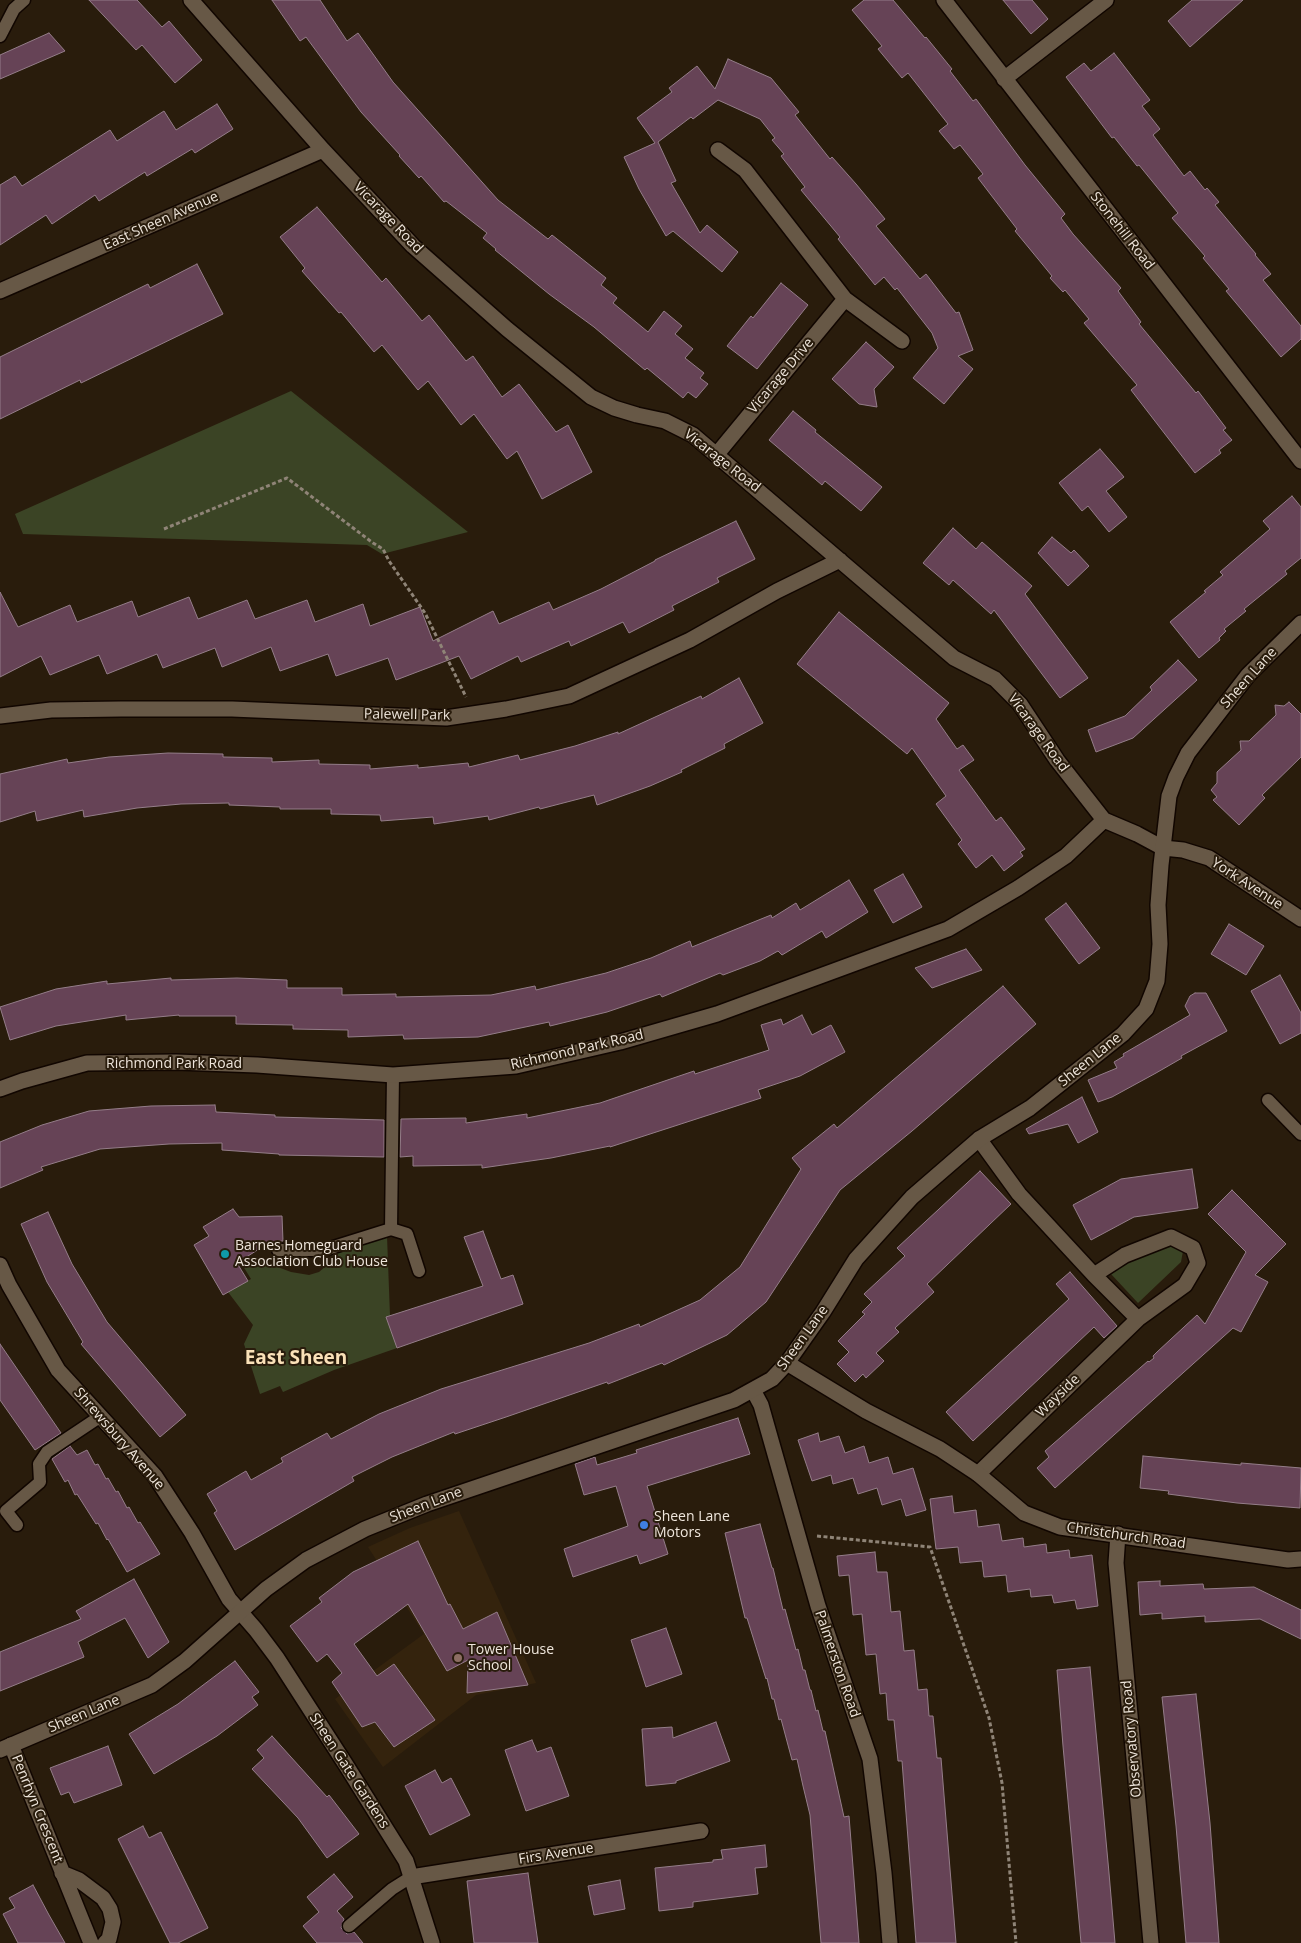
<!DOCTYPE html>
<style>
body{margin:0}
canvas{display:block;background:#291c0c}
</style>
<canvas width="1301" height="1943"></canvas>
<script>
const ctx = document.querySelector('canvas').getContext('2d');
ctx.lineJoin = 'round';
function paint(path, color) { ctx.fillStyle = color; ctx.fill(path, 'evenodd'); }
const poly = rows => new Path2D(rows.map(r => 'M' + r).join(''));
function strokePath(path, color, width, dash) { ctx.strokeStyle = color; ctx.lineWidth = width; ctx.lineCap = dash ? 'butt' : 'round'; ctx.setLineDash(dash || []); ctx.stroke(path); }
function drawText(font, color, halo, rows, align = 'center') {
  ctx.font = font + ' "Open Sans",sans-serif'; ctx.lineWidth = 4; ctx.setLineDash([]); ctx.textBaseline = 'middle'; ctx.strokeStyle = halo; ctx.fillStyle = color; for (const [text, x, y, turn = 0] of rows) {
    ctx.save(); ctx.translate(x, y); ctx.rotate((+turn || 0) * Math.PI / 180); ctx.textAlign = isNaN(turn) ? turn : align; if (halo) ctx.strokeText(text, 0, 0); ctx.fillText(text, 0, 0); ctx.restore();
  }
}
paint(poly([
 [459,1511,536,1683,476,1695,383,1767,335,1699,424,1634,368,1547,410,1528]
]), '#34230d');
paint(poly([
 [291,391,468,532,382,554,367,545,23,534,15,514],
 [387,1236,390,1316,397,1348,334,1370,283,1392,280,1386,260,1394,244,1344,253,1325,228,1292,251,1279,243,1266,259,1257,270,1267,275,1266,291,1272,309,1275,319,1272,326,1266,332,1259,333,1252],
 [1165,1245,1177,1247,1183,1251,1181,1262,1138,1303,1111,1274,1129,1261]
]), '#3b4425');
const building = poly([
 [89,0,137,0,162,27,169,21,202,60,175,83,142,45,136,50,89,0],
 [272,0,320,0,347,41,358,33,393,82,498,200,548,239,552,235,606,278,601,285,617,298,613,303,648,332,664,311,682,326,675,334,693,349,685,358,704,373,700,378,708,384,696,398,688,392,683,398,647,368,645,370,594,327,549,294,495,250,496,249,483,238,487,233,446,201,444,202,421,176,419,178,399,156,400,155,361,112,306,37,300,41,272,0],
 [864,0,893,0,925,38,926,37,952,69,950,71,973,101,976,99,1025,165,1065,214,1061,218,1073,234,1121,288,1118,291,1141,322,1139,324,1196,393,1198,391,1226,428,1223,430,1232,440,1219,450,1221,453,1195,473,1131,390,1137,385,1084,323,1089,319,1065,290,1063,292,1050,278,1052,276,1015,231,1017,229,978,178,983,174,960,145,954,149,939,131,948,124,908,73,902,78,878,49,882,46,852,10,864,0],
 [1003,0,1032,0,1048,19,1031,34,1003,0],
 [1192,0,1243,0,1190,47,1168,21,1192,0],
 [49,33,65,51,0,79,0,55,49,33],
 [1114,53,1150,100,1142,106,1160,129,1153,135,1184,176,1190,171,1205,190,1207,188,1219,202,1215,205,1256,254,1255,255,1271,274,1263,280,1301,326,1301,339,1281,357,1226,291,1229,289,1203,258,1205,256,1172,218,1178,213,1139,165,1137,166,1114,137,1112,138,1066,77,1084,63,1091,71,1114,53],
 [728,59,771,78,799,112,795,115,830,159,832,157,856,184,885,219,876,226,920,279,926,274,956,313,959,312,973,350,958,356,973,369,944,404,913,378,938,348,932,333,897,288,895,290,884,277,875,285,838,239,840,237,801,190,805,187,781,156,784,154,772,140,775,138,760,119,718,100,693,119,691,117,658,142,676,181,671,183,700,233,707,225,738,252,722,272,673,231,666,236,639,189,624,157,655,143,637,118,672,92,669,88,697,66,715,89,728,59],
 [217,104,233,129,195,153,192,149,147,176,145,172,99,201,95,195,52,224,46,215,0,245,0,185,15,176,22,186,110,130,117,141,164,111,176,130,217,104],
 [317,207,382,282,386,278,422,321,429,315,466,361,473,356,502,397,519,384,556,432,568,425,592,472,542,499,517,451,507,459,474,414,461,425,428,381,418,390,382,345,374,352,341,312,339,313,302,271,305,268,280,237,317,207],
 [197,264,223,314,81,383,80,380,0,419,0,357,148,284,150,288,197,264],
 [781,283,808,305,757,369,727,346,751,316,753,318,781,283],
 [866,342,894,367,874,389,877,407,859,404,832,379,866,342],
 [793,411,816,430,815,432,882,487,861,511,825,481,822,485,769,440,793,411],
 [1100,449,1124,477,1106,491,1127,517,1109,532,1088,506,1082,511,1059,483,1100,449],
 [1292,496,1301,507,1301,558,1285,571,1287,574,1244,609,1246,611,1224,629,1226,631,1219,638,1220,640,1199,658,1170,622,1206,592,1204,591,1223,575,1220,572,1270,529,1263,521,1292,496],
 [736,521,755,559,717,578,719,582,672,606,674,610,629,633,623,622,571,646,569,641,521,662,518,656,471,679,459,656,396,680,388,658,336,676,328,654,280,671,271,647,222,667,215,648,163,668,157,654,107,674,99,655,50,675,41,656,0,677,0,592,18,627,70,605,77,622,132,601,138,617,189,597,198,619,247,600,255,619,307,600,315,622,363,604,370,626,420,607,433,641,493,611,499,624,549,602,553,610,601,589,655,561,655,560,736,521],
 [953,528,976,549,982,542,1032,586,1025,594,1088,678,1060,698,994,610,991,614,953,580,949,585,923,563,953,528],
 [1052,537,1071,553,1074,550,1089,566,1068,586,1038,553,1052,537],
 [839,612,949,703,936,719,957,749,963,745,974,760,959,770,996,821,1001,817,1025,849,1020,852,1023,856,1004,871,992,855,976,868,958,844,962,840,936,804,946,796,912,748,907,754,797,664,839,612],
 [1178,660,1197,680,1133,738,1096,752,1088,730,1125,716,1152,690,1150,687,1178,660],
 [739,678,763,723,724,744,725,748,681,770,682,772,650,786,597,805,594,795,540,809,539,807,489,820,488,816,434,824,433,817,381,821,380,815,331,814,331,809,280,809,280,807,229,805,229,803,181,804,137,808,84,817,83,810,37,821,35,811,0,822,0,774,67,759,68,763,109,757,168,753,223,754,223,757,272,758,272,762,319,760,319,764,370,765,370,769,418,765,418,768,468,763,469,767,518,755,520,760,575,746,618,732,618,734,701,696,702,699,739,678],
 [1289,702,1301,714,1301,757,1262,795,1265,798,1239,825,1213,800,1217,797,1211,790,1217,783,1217,772,1241,750,1240,741,1249,741,1276,715,1275,705,1284,706,1289,702],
 [903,874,922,907,893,923,874,890,903,874],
 [849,880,868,912,826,938,822,931,782,955,778,951,760,961,723,975,720,973,662,997,660,994,607,1012,550,1026,549,1022,478,1037,404,1039,403,1035,348,1037,348,1030,293,1029,293,1025,236,1024,236,1016,179,1016,179,1015,126,1020,126,1015,56,1026,10,1040,0,1007,56,989,107,981,107,984,171,978,171,980,237,978,287,980,287,988,342,988,342,995,396,994,396,997,491,995,535,986,536,990,606,973,651,958,690,941,692,947,771,915,772,918,796,903,800,910,849,880],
 [1066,903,1100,948,1079,964,1045,919,1066,903],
 [1229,924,1264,946,1246,975,1211,954,1229,924],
 [966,949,982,970,932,988,915,968,966,949],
 [1280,975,1301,1013,1301,1033,1280,1044,1251,991,1280,975],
 [1003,986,1036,1024,912,1131,840,1190,766,1302,727,1335,664,1365,662,1363,608,1384,607,1382,506,1417,455,1434,454,1432,392,1457,352,1477,354,1481,235,1550,214,1513,217,1511,207,1494,246,1471,251,1480,283,1462,281,1458,327,1433,331,1439,379,1414,441,1389,589,1343,639,1324,640,1327,700,1300,740,1267,801,1169,792,1158,834,1124,837,1128,1003,986],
 [1195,993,1206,993,1227,1031,1181,1056,1182,1058,1156,1073,1112,1097,1098,1102,1088,1080,1117,1068,1114,1062,1124,1056,1123,1054,1190,1015,1185,1006,1190,996,1195,993],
 [802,1015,812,1035,831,1025,845,1052,800,1076,758,1090,761,1098,610,1147,610,1146,551,1158,482,1168,482,1165,413,1166,413,1156,400,1157,401,1119,466,1118,466,1123,527,1114,527,1118,600,1103,694,1071,695,1074,769,1050,761,1025,781,1019,783,1025,802,1015],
 [1082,1097,1098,1132,1078,1143,1068,1124,1029,1134,1026,1129,1082,1097],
 [215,1105,216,1112,275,1115,275,1117,384,1120,384,1157,279,1155,279,1154,222,1150,222,1143,169,1144,100,1149,41,1167,43,1170,0,1188,0,1142,42,1125,89,1111,151,1106,215,1105],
 [1192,1169,1198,1208,1134,1217,1091,1240,1073,1205,1121,1179,1192,1169],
 [980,1171,1011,1204,927,1284,934,1292,895,1328,899,1332,876,1353,884,1361,866,1378,863,1374,855,1382,837,1364,849,1352,838,1341,865,1314,862,1312,872,1302,864,1294,905,1256,897,1248,980,1171],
 [1232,1190,1286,1244,1255,1275,1268,1282,1241,1332,1233,1328,1055,1488,1037,1468,1049,1457,1045,1451,1148,1361,1149,1362,1154,1358,1153,1356,1157,1352,1197,1315,1205,1324,1246,1252,1208,1214,1232,1190],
 [233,1209,239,1217,282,1216,283,1241,270,1242,237,1263,248,1281,223,1295,194,1245,209,1236,203,1227,233,1209],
 [48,1212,72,1264,107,1322,186,1415,160,1437,81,1344,83,1342,47,1282,21,1224,48,1212],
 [483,1231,501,1279,513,1275,523,1304,397,1348,386,1317,483,1286,464,1237,483,1231],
 [1070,1272,1117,1326,1104,1338,1094,1327,973,1441,946,1412,1069,1299,1056,1284,1070,1272],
 [0,1344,61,1433,35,1450,0,1400,0,1344],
 [738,1418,750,1454,647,1486,668,1554,640,1564,637,1555,573,1577,564,1549,628,1526,616,1486,584,1495,575,1464,595,1457,597,1465,637,1453,636,1450,738,1418],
 [818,1433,820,1442,839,1436,845,1453,864,1446,869,1463,888,1457,893,1474,913,1468,926,1510,906,1516,901,1499,882,1505,877,1488,858,1494,853,1478,833,1484,831,1475,812,1481,798,1440,818,1433],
 [70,1446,77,1455,87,1450,95,1465,98,1464,106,1479,108,1478,116,1492,118,1491,127,1508,129,1507,138,1523,140,1522,160,1554,127,1572,108,1539,107,1540,98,1523,96,1524,77,1494,75,1495,68,1480,65,1482,52,1459,70,1446],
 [1143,1456,1241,1465,1241,1463,1301,1468,1300,1508,1237,1503,1168,1494,1169,1491,1140,1488,1143,1456],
 [952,1496,954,1513,976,1510,978,1527,999,1524,1002,1541,1023,1538,1024,1547,1046,1544,1047,1553,1069,1550,1070,1558,1092,1555,1098,1606,1077,1609,1075,1600,1054,1603,1052,1595,1031,1597,1030,1589,1008,1592,1006,1575,984,1577,982,1561,960,1563,958,1547,936,1549,930,1499,952,1496],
 [760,1524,772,1568,773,1568,783,1610,785,1609,796,1650,798,1649,803,1670,805,1670,810,1690,811,1690,816,1711,818,1710,823,1731,825,1731,844,1817,849,1816,859,1943,821,1943,810,1815,803,1786,797,1759,792,1760,781,1719,779,1720,774,1699,772,1699,767,1678,766,1679,747,1618,745,1618,725,1533,760,1524],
 [418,1541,448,1605,450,1604,463,1629,497,1612,528,1685,467,1693,468,1660,447,1671,408,1604,354,1644,377,1676,394,1664,435,1720,394,1747,375,1722,362,1727,332,1682,342,1673,327,1654,317,1662,290,1626,322,1602,319,1598,353,1572,418,1541],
 [875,1552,877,1572,887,1572,891,1612,900,1611,904,1651,914,1650,918,1690,927,1689,929,1716,933,1716,937,1758,941,1758,956,1943,916,1943,902,1761,898,1761,894,1720,888,1720,886,1693,880,1694,876,1654,866,1655,862,1614,853,1615,849,1575,839,1576,837,1556,875,1552],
 [134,1579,169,1642,148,1658,125,1618,78,1642,84,1657,0,1691,0,1652,81,1619,76,1611,134,1579],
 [1160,1581,1160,1586,1203,1584,1204,1589,1254,1587,1301,1610,1301,1639,1260,1619,1205,1622,1205,1616,1162,1619,1162,1613,1140,1615,1138,1582,1160,1581],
 [666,1628,682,1674,646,1687,631,1640,666,1628],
 [235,1661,259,1692,252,1697,258,1705,217,1736,154,1774,129,1734,178,1704,235,1661],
 [1090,1667,1109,1873,1115,1943,1081,1943,1063,1746,1057,1670,1090,1667],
 [1196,1694,1210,1823,1219,1943,1186,1943,1176,1826,1162,1697,1196,1694],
 [716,1722,730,1761,676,1781,676,1783,646,1786,642,1729,672,1727,673,1738,716,1722],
 [272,1736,327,1797,329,1795,359,1834,327,1858,298,1818,252,1769,264,1758,257,1750,272,1736],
 [532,1740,537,1752,551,1747,569,1796,526,1811,505,1750,532,1740],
 [108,1746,122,1785,74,1803,69,1792,61,1795,50,1768,108,1746],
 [435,1770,442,1783,451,1778,470,1815,430,1835,405,1786,435,1770],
 [143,1826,149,1838,161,1832,208,1928,178,1943,170,1943,118,1839,143,1826],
 [765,1845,767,1867,755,1868,758,1894,693,1902,693,1907,659,1911,655,1868,713,1862,713,1860,723,1859,721,1850,765,1845],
 [528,1873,538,1943,474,1943,467,1881,528,1873],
 [334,1874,353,1897,337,1911,344,1919,341,1928,347,1934,354,1932,363,1943,317,1943,303,1926,319,1912,307,1897,334,1874],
 [620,1880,625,1909,594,1915,588,1886,620,1880],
 [33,1885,49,1915,65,1943,18,1943,3,1914,15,1908,9,1898,33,1885]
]);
paint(building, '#664356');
strokePath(building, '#947d89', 1);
const lane = poly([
 [0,36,14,9,24,0],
 [1268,1100,1301,1134],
 [391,1229,393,1075],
 [278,1250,324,1250,391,1229,407,1234,419,1271],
 [17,1525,6,1511,40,1482,39,1464,47,1452,101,1416],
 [349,1926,392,1889,411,1877]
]);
const street = poly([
 [191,0,323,150,413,246,507,329,591,397,614,408,637,415,665,421,693,435,954,658,995,679,1020,704,1057,760,1104,820,1137,834,1163,848,1183,850,1209,858,1301,919],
 [944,0,1301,461],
 [1004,79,1106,0],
 [0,291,323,150],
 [845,299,902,341],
 [717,454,845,299,745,170,718,150],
 [0,716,51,710,121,709,232,709,446,718,506,709,569,696,690,640,777,591,840,560],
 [0,1089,22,1081,87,1063,176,1062,257,1065,393,1075,516,1066,620,1042,717,1014,948,929,1018,888,1066,856,1104,820],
 [979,1139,1019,1194,1094,1275,1138,1319,1185,1285,1198,1263,1193,1248,1171,1237,1125,1255,1094,1275],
 [0,1265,9,1285,58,1370,155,1476,192,1533,229,1599,256,1630,277,1658,346,1765,406,1861,432,1943],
 [753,1390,761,1405,818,1606,870,1759,884,1873,890,1943],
 [978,1474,1138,1319],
 [1118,1534,1116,1563,1151,1943],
 [11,1745,91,1943],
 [62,1873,79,1880,103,1898,110,1909,113,1922,109,1939,105,1943],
 [411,1877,701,1831]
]);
const secondary = poly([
 [787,1363,866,1411,940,1449,978,1474,1024,1513,1060,1527,1288,1560,1301,1559],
 [0,1750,152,1685,185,1661,266,1589,306,1560,365,1529,427,1504,734,1400,772,1379,787,1363,823,1312,856,1259,912,1197,979,1139,1030,1108,1093,1058,1123,1034,1146,1009,1157,981,1160,944,1158,905,1161,865,1169,796,1176,777,1188,753,1248,675,1301,623]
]);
strokePath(lane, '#110600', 15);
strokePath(street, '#110600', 18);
strokePath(secondary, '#110600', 18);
strokePath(poly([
 [164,529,287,478,373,543,383,549,389,561,425,613,466,697],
 [817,1536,930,1547,989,1718,1002,1783,1016,1943]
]), '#8f8477', 3, [4, 2.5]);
strokePath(lane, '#675846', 12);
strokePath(street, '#675846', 15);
strokePath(secondary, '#675846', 15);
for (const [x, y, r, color] of [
 [225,1254,5,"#0f9aa8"],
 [644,1525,5,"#3f7fe0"],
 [458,1658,5,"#8d6e63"]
]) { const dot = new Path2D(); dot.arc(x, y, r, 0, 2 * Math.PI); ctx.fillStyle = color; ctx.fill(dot); strokePath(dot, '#291c0c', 2); }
drawText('14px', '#eee5db', '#291c0c', [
 ["Vicarage Road",388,218,46],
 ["East Sheen Avenue",161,221,-24],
 ["Stonehill Road",1122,231,52],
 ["Vicarage Drive",781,376,-50],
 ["Vicarage Road",722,461,38],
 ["Sheen Lane",1249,678,-48],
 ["Palewell Park",407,715,1],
 ["Vicarage Road",1038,733,54],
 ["York Avenue",1247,884,33],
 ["Richmond Park Road",577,1050,-13],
 ["Sheen Lane",1090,1060,-39],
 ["Richmond Park Road",174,1064],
 ["Sheen Lane",803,1338,-54],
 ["Wayside",1058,1396,-44],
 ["Shrewsbury Avenue",119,1439,49],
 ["Sheen Lane",426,1505,-21],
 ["Christchurch Road",1126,1536,8],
 ["Palmerston Road",837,1664,71],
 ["Sheen Lane",84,1714,-23],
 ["Observatory Road",1132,1739,-95],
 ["Sheen Gate Gardens",349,1771,57],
 ["Penrhyn Crescent",37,1809,68],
 ["Firs Avenue",556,1854,-9]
]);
drawText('14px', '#eee5db', '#291c0c', [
 ["Barnes Homeguard",235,1246],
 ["Association Club House",235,1262],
 ["Sheen Lane",654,1517],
 ["Motors",654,1533],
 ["Tower House",468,1650],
 ["School",468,1666]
], 'left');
drawText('bold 19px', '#fae1b8', '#291c0c', [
 ["East Sheen",296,1359]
]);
</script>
